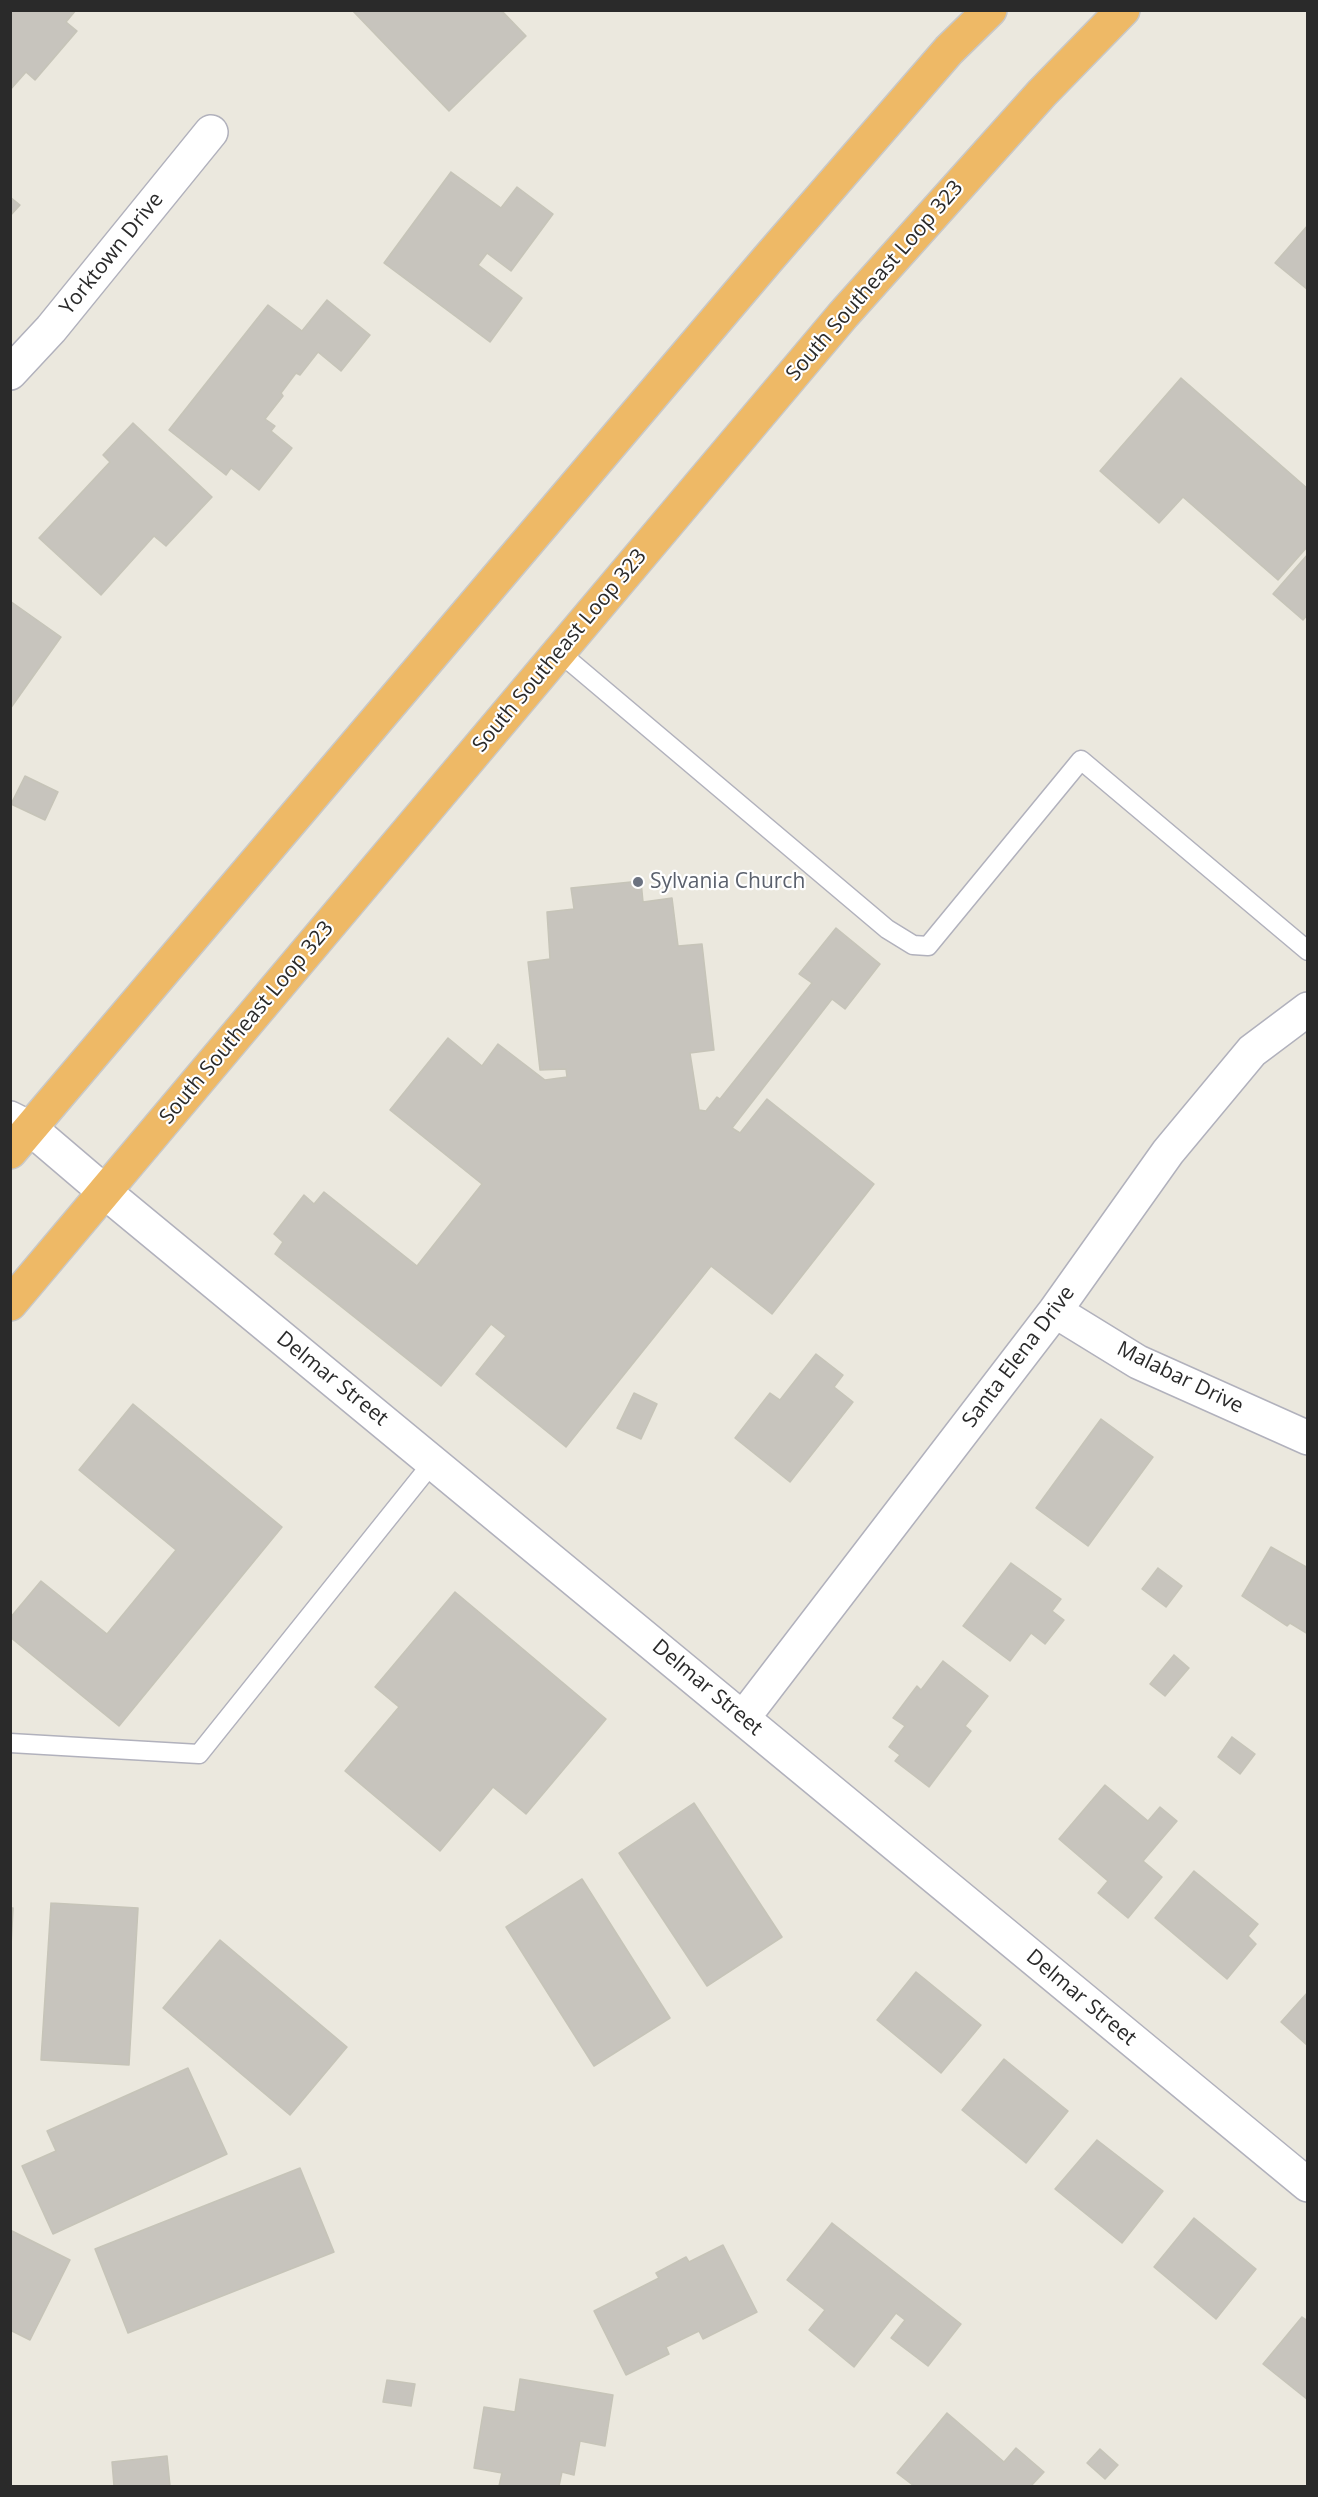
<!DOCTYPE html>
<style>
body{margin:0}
#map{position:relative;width:1318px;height:2497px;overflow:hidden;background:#ebe8de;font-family:"Open Sans",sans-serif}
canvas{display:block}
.frame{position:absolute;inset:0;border:12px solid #2a2a2a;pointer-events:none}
</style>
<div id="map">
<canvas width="1318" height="2497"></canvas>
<div class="frame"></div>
</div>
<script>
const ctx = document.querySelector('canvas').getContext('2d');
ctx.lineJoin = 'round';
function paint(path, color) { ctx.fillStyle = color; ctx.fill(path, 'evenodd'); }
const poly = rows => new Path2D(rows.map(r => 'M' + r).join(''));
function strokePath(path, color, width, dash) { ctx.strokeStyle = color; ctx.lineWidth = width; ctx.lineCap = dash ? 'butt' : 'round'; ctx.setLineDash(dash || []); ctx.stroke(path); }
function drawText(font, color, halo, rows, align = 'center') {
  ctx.font = font + ' "Open Sans",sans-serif'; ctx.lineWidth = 4.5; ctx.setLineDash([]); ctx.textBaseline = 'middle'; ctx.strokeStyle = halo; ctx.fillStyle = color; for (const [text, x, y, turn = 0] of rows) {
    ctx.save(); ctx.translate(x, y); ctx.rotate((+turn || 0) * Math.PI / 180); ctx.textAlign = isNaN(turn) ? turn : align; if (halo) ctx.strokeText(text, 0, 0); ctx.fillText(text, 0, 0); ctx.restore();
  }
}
const building = poly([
 [10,10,76,10,66,22,77,31,35,80,26,72,10,90,10,10],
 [352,10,501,10,526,36,449,111,352,10],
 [451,172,501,208,517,187,553,214,511,271,487,253,478,265,522,298,490,342,384,263,451,172],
 [10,197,20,205,10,216,10,197],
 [1308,225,1308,290,1275,263,1308,225],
 [327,300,370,335,341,371,318,352,300,375,296,373,281,393,283,396,265,419,275,426,271,431,292,448,259,490,231,468,226,475,169,430,268,305,302,331,327,300],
 [1181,378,1308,489,1308,546,1278,580,1183,497,1159,523,1100,471,1181,378],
 [133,423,212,497,166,546,154,536,101,595,39,538,110,462,103,455,133,423],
 [1308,554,1308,614,1303,620,1273,594,1308,554],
 [10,601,61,637,10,709,10,601],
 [25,776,58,792,45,820,11,804,25,776],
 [641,881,643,902,672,898,678,946,702,944,714,1050,690,1053,699,1110,706,1111,717,1097,720,1099,812,983,799,974,836,928,880,964,845,1009,832,999,732,1128,740,1133,767,1099,874,1184,772,1314,711,1266,566,1447,476,1374,506,1336,491,1324,441,1386,275,1254,283,1242,274,1234,304,1195,314,1204,324,1192,417,1266,482,1184,390,1110,448,1038,482,1066,498,1044,545,1080,567,1077,566,1069,540,1070,528,962,550,959,547,912,574,909,571,888,641,881],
 [816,1354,843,1375,834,1387,853,1402,790,1482,735,1438,770,1393,780,1400,816,1354],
 [634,1393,657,1404,641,1439,617,1428,634,1393],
 [133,1404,282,1527,119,1726,10,1637,10,1618,41,1581,107,1634,176,1550,79,1470,133,1404],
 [1101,1419,1153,1457,1088,1546,1036,1508,1101,1419],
 [1271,1547,1308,1568,1308,1634,1290,1623,1287,1626,1242,1596,1271,1547],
 [1011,1563,1061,1599,1052,1611,1064,1620,1045,1644,1031,1633,1010,1661,963,1626,1011,1563],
 [1158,1568,1182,1586,1166,1607,1142,1589,1158,1568],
 [455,1592,606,1719,526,1814,493,1787,440,1851,345,1771,399,1707,375,1687,455,1592],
 [1174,1655,1189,1668,1165,1696,1150,1684,1174,1655],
 [943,1661,988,1696,965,1726,971,1731,929,1787,895,1761,900,1755,889,1747,905,1726,893,1718,917,1686,921,1690,943,1661],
 [1232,1737,1255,1754,1240,1774,1218,1757,1232,1737],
 [1105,1785,1148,1821,1160,1807,1177,1821,1143,1861,1162,1877,1128,1918,1098,1893,1108,1881,1059,1839,1105,1785],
 [694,1803,782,1937,707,1986,619,1853,694,1803],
 [1194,1871,1258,1924,1248,1936,1256,1944,1227,1979,1155,1918,1194,1871],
 [582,1879,670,2018,594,2066,506,1927,582,1879],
 [51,1903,138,1908,129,2065,41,2060,51,1903],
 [10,1908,13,1908,10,1966,10,1908],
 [220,1940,347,2047,290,2115,163,2008,220,1940],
 [916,1972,981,2025,941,2073,877,2020,916,1972],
 [1308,1992,1308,2046,1281,2022,1308,1992],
 [1004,2059,1068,2111,1026,2163,962,2110,1004,2059],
 [188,2068,227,2154,53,2234,22,2166,56,2151,47,2131,188,2068],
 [1097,2140,1163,2191,1122,2243,1055,2189,1097,2140],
 [300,2168,334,2252,128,2333,95,2249,300,2168],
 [1194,2218,1256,2269,1216,2319,1154,2267,1194,2218],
 [832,2223,961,2324,928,2366,891,2338,905,2320,896,2313,854,2367,809,2330,825,2310,787,2280,832,2223],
 [10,2230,70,2260,30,2340,10,2330,10,2230],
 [723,2245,757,2312,703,2339,699,2331,666,2347,669,2354,626,2375,594,2311,659,2278,656,2273,686,2257,689,2262,723,2245],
 [1302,2317,1308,2321,1308,2400,1263,2364,1302,2317],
 [520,2379,613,2395,605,2446,580,2441,574,2475,562,2472,559,2486,499,2486,502,2473,474,2468,484,2407,515,2412,520,2379],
 [387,2380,415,2384,411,2406,383,2402,387,2380],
 [947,2413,1004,2462,1016,2448,1044,2472,1031,2486,914,2486,897,2473,947,2413],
 [1100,2449,1118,2465,1105,2479,1087,2463,1100,2449],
 [167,2456,170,2486,114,2486,112,2462,167,2456]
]);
paint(building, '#c7c4bd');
strokePath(building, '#c6c4b8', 1.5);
const lane = poly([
 [559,652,887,929,913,945,928,946,1081,760,1308,951],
 [10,1743,199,1754,433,1462]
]);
const street = poly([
 [10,373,51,329,211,132],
 [10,1118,30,1128,105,1192,1308,2185],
 [1055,1311,1138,1362,1308,1438],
 [743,1718,1055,1311,1168,1152,1252,1051,1308,1009]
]);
const highway = poly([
 [10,1152,767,260,949,50,990,10],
 [10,1304,843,315,1042,93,1123,10]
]);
strokePath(lane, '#b1b1bc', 21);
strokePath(street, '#b1b1bc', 36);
strokePath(highway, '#c8c8c8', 36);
strokePath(lane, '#fff', 18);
strokePath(street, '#fff', 33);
strokePath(highway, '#eeb966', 33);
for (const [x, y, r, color] of [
 [638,882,6,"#6b7280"]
]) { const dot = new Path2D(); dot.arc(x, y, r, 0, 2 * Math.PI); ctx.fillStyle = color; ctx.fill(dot); strokePath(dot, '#fff', 2); }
drawText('21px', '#2a2a2a', '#fff', [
 ["Yorktown Drive",112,254,-51],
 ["South Southeast Loop 323",875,281,-49],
 ["South Southeast Loop 323",560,651,-50],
 ["South Southeast Loop 323",247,1023,-50],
 ["Santa Elena Drive",1019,1357,-53],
 ["Malabar Drive",1180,1378,26],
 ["Delmar Street",332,1379,39],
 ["Delmar Street",707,1688,40],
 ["Delmar Street",1081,1998,40]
]);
drawText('21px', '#5b616d', '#fff', [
 ["Sylvania Church",650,882]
], 'left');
</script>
